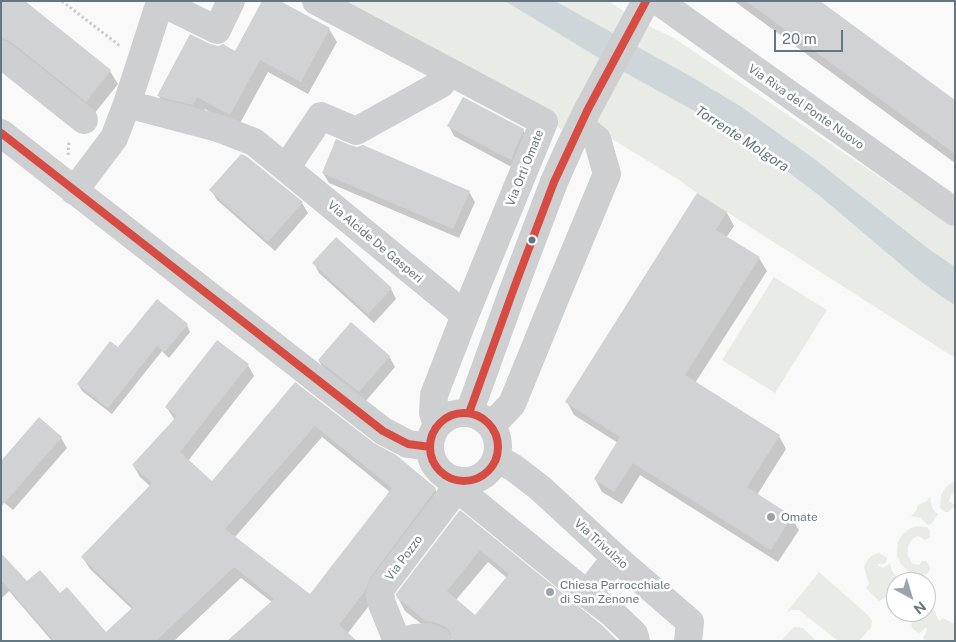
<!DOCTYPE html>
<style>
body{margin:0}
#map{position:relative;width:956px;height:642px;overflow:hidden;background:#f9f9f9;font-family:"Public Sans",sans-serif}
canvas{display:block}
.frame{position:absolute;inset:0;border:2px solid #657683;pointer-events:none}
.north{position:absolute;left:886px;top:572px;width:50px;height:50px;box-sizing:border-box;background:#fff;border:1px solid #c1c8cd;border-radius:50%;rotate:141deg;font-size:14px;font-weight:700;line-height:20px;text-align:center;color:#657683}
.north::after{content:'';display:block;margin:auto;width:18px;height:22px;background:#99a4ac;clip-path:polygon(50% 0,100% 100%,50% 72%,0 100%)}
.scale{position:absolute;left:774px;top:30px;width:69px;height:22px;box-sizing:border-box;border:2px solid #657683;border-top:0;padding-left:6px;font-size:15px;line-height:18px;white-space:nowrap;color:#657683;-webkit-text-stroke:4px #fff;paint-order:stroke}
</style>
<div id="map">
<canvas width="956" height="642"></canvas>
<div class="frame"></div>
<div class="north">N</div>
<div class="scale">20 m</div>
</div>
<script>
const ctx = document.querySelector('canvas').getContext('2d');
ctx.lineJoin = 'round';
function paint(path, color) { ctx.fillStyle = color; ctx.fill(path, 'evenodd'); }
const poly = rows => new Path2D(rows.map(r => 'M' + r).join(''));
function strokePath(path, color, width, dash) { ctx.strokeStyle = color; ctx.lineWidth = width; ctx.lineCap = dash ? 'butt' : 'round'; ctx.setLineDash(dash || []); ctx.stroke(path); }
function drawText(font, color, halo, rows, align = 'center') {
  ctx.font = font + ' "Public Sans",sans-serif'; ctx.lineWidth = 5; ctx.setLineDash([]); ctx.textBaseline = 'middle'; ctx.strokeStyle = halo; ctx.fillStyle = color; for (const [text, x, y, turn = 0] of rows) {
    ctx.save(); ctx.translate(x, y); ctx.rotate((+turn || 0) * Math.PI / 180); ctx.textAlign = isNaN(turn) ? turn : align; if (halo) ctx.strokeText(text, 0, 0); ctx.fillText(text, 0, 0); ctx.restore();
  }
}
paint(poly([
 [334,1,608,1,640,22,674,38,955,228,955,358,697,193,679,180,594,128,586,142,330,8],
 [774,277,827,310,775,393,722,360],
 [955,481,955,492,951,495,949,501,954,505,954,507,948,512,945,512,940,508,941,495,947,486],
 [930,497,932,507,935,512,938,514,932,523,928,525,921,518,911,516,916,511,918,505,925,502],
 [916,526,927,527,930,531,930,536,929,538,925,540,918,536,912,539,908,546,908,556,912,563,917,565,920,564,922,561,926,561,929,565,930,569,928,573,925,575,912,573,906,569,901,564,897,555,898,542,902,535,909,529],
 [878,553,883,555,887,558,886,562,884,564,878,564,879,566,883,568,885,567,890,563,892,571,898,579,895,582,896,612,899,612,895,613,890,611,887,607,886,603,890,597,888,596,879,601,866,588,869,584,868,581,864,567,867,561,871,556],
 [819,572,869,616,872,621,871,627,859,641,838,641,799,610,791,610,786,613],
 [926,607,931,608,935,611,937,618,940,621,943,618,955,624,955,641,926,641,923,638,927,630,926,627,921,632,918,633,912,628,911,620,913,613,914,612,926,612],
 [794,627,803,628,816,641,781,641,791,630]
]), '#e8ebe6');
paint(poly([
 [505,1,555,1,690,76,740,106,813,158,930,250,955,267,955,305,941,296,919,280,820,196,759,150,725,128,599,58]
]), '#ced6d9');
paint(poly([
 [1,1,110,71,118,84,94,114,1,43],
 [734,1,818,1,955,101,955,163],
 [329,29,337,42,308,94,268,72,238,127,205,109,200,118,166,109,159,96,210,45,236,53],
 [449,126,523,130,529,140,517,170,454,136],
 [323,173,469,192,475,202,459,238,329,183],
 [211,190,302,203,308,213,275,251,217,200],
 [697,195,727,213,734,226,726,238,759,258,767,271,695,383,779,436,786,449,757,495,791,517,799,530,778,562,640,475,622,504,602,492,595,479,618,443,574,415,567,402],
 [314,263,391,289,396,299,374,323,319,273],
 [187,325,190,332,169,358,162,351,112,414,82,391,78,384,118,349],
 [389,356,395,367,365,402,325,371,319,361],
 [248,365,254,376,188,461,212,483,296,384,373,444,435,489,442,501,371,603,348,633,339,641,272,602,241,578,174,641,52,641,9,591,1,599,1,555,27,583,60,595,105,634,132,609,90,569,83,558,150,486,140,477,133,465,175,420,167,408],
 [322,437,390,492,311,596,235,537],
 [61,438,67,448,13,510,1,500],
 [460,512,617,641,454,640,442,635,434,634,405,611,398,598],
 [488,562,507,578,476,616,456,600]
]), '#0003');
paint(poly([
 [1,1,25,1,111,70,86,102,11,42,1,37],
 [262,1,280,1,330,28,301,82,260,60,230,115,197,97,193,105,157,96,190,34,210,44,218,46,223,44,235,51],
 [746,1,820,1,955,100,955,154],
 [463,97,524,129,511,160,447,126],
 [336,139,350,145,357,147,363,145,470,191,453,229,322,173],
 [241,154,246,156,303,202,268,242,209,190],
 [697,193,727,212,716,230,760,257,685,375,780,435,747,487,792,516,771,550,633,463,614,492,594,479,620,437,565,402],
 [336,237,392,288,368,314,312,263],
 [157,299,188,324,165,352,157,346,108,408,77,384,110,341,118,347],
 [351,322,390,356,359,392,318,360],
 [217,340,249,364,180,452,212,481,295,382,374,443,396,455,436,488,434,492,370,578,365,591,339,625,357,641,227,641,274,599,234,567,156,641,54,641,1,580,1,553,27,581,40,570,60,593,67,587,106,632,133,607,81,557,152,483,132,465,177,416,165,407],
 [315,426,392,488,310,594,225,529],
 [39,417,62,437,1,507,1,461],
 [460,510,603,626,618,641,453,641,450,631,444,626,434,622,426,621,397,598,396,594],
 [480,550,509,574,475,615,447,591]
]), '#d0d2d3');
strokePath(poly([
 [62,1,120,46],
 [68,155,69,141]
]), '#cbcccd', 3, [2.5, 2.5]);
strokePath(poly([
 [316,1,544,122,465,315,434,395,433,413,437,426],
 [658,1,955,212],
 [1,54,84,120],
 [127,104,218,128,254,142,465,315],
 [1,133,383,431,408,444,430,447],
 [286,168,321,116,356,131,441,84,448,71],
 [74,191,114,138,127,104,160,2,217,30,231,1],
 [469,413,514,288,554,182,570,146,588,109,646,1],
 '430 447a34 34 0 1 1 68 0a34 34 0 1 1-68 0Z',
 [491,426,512,404,554,301,607,174,597,139,580,126],
 [496,458,514,468,540,488,616,558,690,622,688,641],
 [453,489,463,493,587,594],
 [616,558,587,594,613,614,634,634,636,641],
 [397,641,382,604,380,594,382,587,448,500,457,480],
 [405,641,414,638,428,637,438,641]
]), '#cecfd0', 28);
strokePath(poly([
 [1,133,383,431,408,444,430,447],
 [469,413,514,288,554,182,588,109,646,1],
 '430 447a34 34 0 1 1 68 0a34 34 0 1 1-68 0Z'
]), '#d74c42', 8);
for (const [x, y, r, color] of [
 [532,240,4.5,"#657683"],
 [771,517,5,"#99a4ac"],
 [550,592,5,"#99a4ac"]
]) { const dot = new Path2D(); dot.arc(x, y, r, 0, 2 * Math.PI); ctx.fillStyle = color; ctx.fill(dot); strokePath(dot, '#fff', 2); }
drawText('12px', '#657683', '#fff', [
 ["Via Riva del Ponte Nuovo",806,107,35],
 ["Via Orti Omate",525,168,-68],
 ["Via Alcide De Gasperi",375,242,40],
 ["Via Trivulzio",601,544,42],
 ["Via Pozzo",404,558,-53]
]);
drawText('12px', '#657683', '#fff', [
 ["Omate",781,517],
 ["Chiesa Parrocchiale",560,585],
 ["di San Zenone",560,599]
], 'left');
drawText('italic 14px', '#60757c', '#fff', [
 ["Torrente Molgora",742,139,33]
]);
</script>
